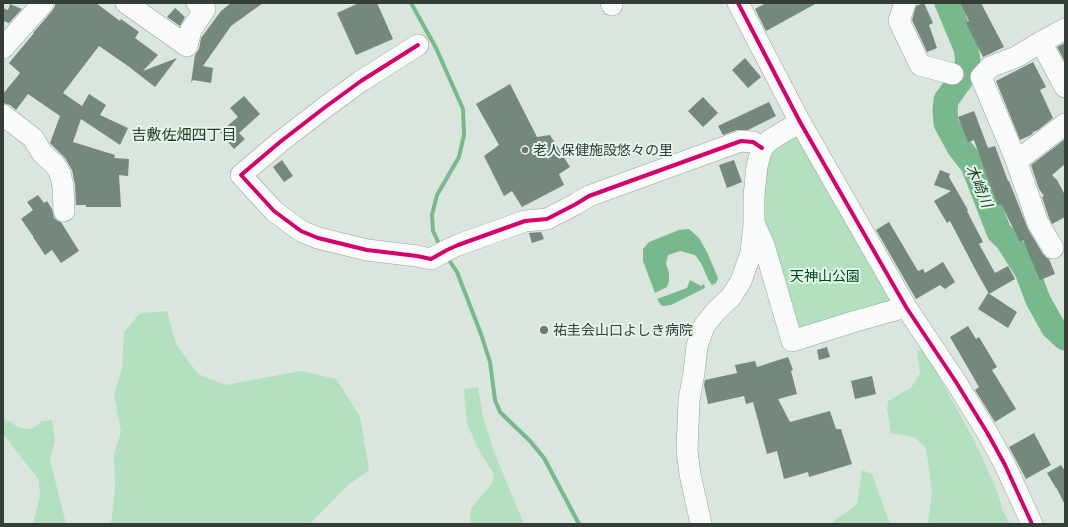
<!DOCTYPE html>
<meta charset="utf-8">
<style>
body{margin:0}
#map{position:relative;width:1068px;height:527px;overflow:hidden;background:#dae5dd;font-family:Barlow,sans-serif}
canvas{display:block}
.frame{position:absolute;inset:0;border:4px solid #353d37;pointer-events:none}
</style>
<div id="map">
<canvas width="1068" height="527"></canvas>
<div class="frame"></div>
</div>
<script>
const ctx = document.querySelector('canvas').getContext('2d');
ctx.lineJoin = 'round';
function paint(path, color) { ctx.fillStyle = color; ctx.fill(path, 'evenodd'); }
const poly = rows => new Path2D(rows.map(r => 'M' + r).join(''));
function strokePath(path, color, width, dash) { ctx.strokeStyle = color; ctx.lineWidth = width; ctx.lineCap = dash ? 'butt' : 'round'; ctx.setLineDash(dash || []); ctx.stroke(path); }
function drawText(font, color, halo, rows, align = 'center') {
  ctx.font = font + ' Barlow,"Noto Sans JP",sans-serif'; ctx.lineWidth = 4; ctx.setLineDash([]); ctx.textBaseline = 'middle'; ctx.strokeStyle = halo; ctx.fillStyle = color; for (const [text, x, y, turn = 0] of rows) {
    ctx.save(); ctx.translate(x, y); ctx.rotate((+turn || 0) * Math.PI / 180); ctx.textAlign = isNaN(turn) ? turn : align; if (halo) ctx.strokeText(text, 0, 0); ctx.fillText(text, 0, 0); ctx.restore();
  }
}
paint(poly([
 [792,137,805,139,894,303,795,335,758,223,763,156],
 [167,311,176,344,198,374,226,385,301,371,336,379,360,416,369,470,347,486,310,524,111,524,115,488,114,453,121,432,114,394,122,370,124,332,140,313],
 [924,349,976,444,998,493,1002,509,1010,524,928,524,932,491,926,448,914,437,891,433,887,409,888,401,911,388,920,373,917,351],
 [478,387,483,417,494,452,524,524,470,524,471,509,492,483,494,474,479,450,467,424,464,389],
 [3,418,20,428,32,429,42,421,52,420,55,440,50,460,66,524,33,524,40,497,39,480,3,434],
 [862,470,872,474,890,524,833,524,834,521,857,504]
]), '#b3e1c0');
paint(poly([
 [689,229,699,238,707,252,718,278,716,283,712,285,708,279,701,263,695,255,680,251,668,255,666,264,669,273,669,281,667,287,655,293,643,261,643,249,649,242,679,230],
 [690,280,701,286,704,284,705,288,671,305,663,306,661,305,657,299,687,288]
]), '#77b88d');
strokePath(poly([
 [411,3,436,48,463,109,464,135,459,157,437,195,432,215,433,231,440,246],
 [447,257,457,272,481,334,490,362,495,400,500,412,530,441,544,458,579,524]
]), '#77b88d', 4);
strokePath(poly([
 [947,3,966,48,968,61,962,78,946,100,945,111,946,123,959,147,973,165,999,232,1008,241,1027,271,1038,300,1053,327,1065,338]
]), '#77b88d', 25);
paint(poly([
 [55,3,96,3,120,21,121,19,139,32,135,38,158,55,143,71,177,58,155,87,128,66,99,46,63,93,82,106,89,94,106,105,100,115,128,128,120,145,81,119,73,142,115,155,114,158,129,159,128,176,119,175,121,207,86,207,86,205,76,205,75,185,72,170,65,158,50,143,60,116,28,94,16,110,10,105,3,103,3,94,20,73,9,63,34,33,33,33,52,11,55,6],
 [231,3,263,3,231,26,203,66,213,68,211,83,193,80,191,83,195,55,199,49,201,38,221,11],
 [359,3,377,3,393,39,356,55,337,13],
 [766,3,817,3,766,31,755,9],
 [924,3,933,23,929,25,937,48,927,52,912,20,916,6],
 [960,3,981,3,1004,47,983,57,966,23,969,21],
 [10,4,22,9,9,23,3,21,3,8,8,10],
 [175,8,185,17,180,26,167,17],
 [1065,43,1065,62,1057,47],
 [745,58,761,77,748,88,732,70],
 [1033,62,1046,87,1040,90,1053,118,1038,130,1033,132,1033,133,1031,135,1020,140,996,81],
 [510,84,537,137,550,135,570,167,559,174,564,185,522,207,512,191,504,196,484,156,499,145,476,104],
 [244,96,260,114,239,133,245,139,234,149,220,132,238,117,230,108],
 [703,97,718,113,703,127,688,111],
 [769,102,776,116,748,130,737,130,723,135,718,126],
 [974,111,988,148,995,146,1008,181,1009,181,1028,229,1043,254,1047,258,1049,259,1055,274,1040,280,1023,240,1020,242,1001,204,998,205,986,174,974,140,968,142,958,117],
 [1065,139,1065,164,1052,175,1057,180,1065,195,1065,217,1052,224,1049,218,1042,197,1044,196,1039,189,1031,165],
 [282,160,293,176,284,182,273,167],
 [734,160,742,182,727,188,719,165],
 [940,170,950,174,949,177,968,210,967,211,983,242,979,244,995,273,1008,266,1015,279,989,294,974,267,950,221,947,223,934,201,951,191,934,185],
 [38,195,44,203,47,201,52,209,54,218,58,221,61,222,79,251,61,263,52,250,45,255,33,237,33,236,21,219,33,210,27,202],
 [889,222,918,271,923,269,925,273,943,262,955,282,945,289,940,285,916,299,876,230],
 [541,232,544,239,532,243,529,233],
 [988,293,1017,312,1008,328,978,309],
 [968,326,976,339,979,337,997,367,992,370,1016,409,995,422,975,390,979,387,950,337],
 [827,347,830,357,819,360,817,350],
 [788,357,793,370,791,371,797,394,778,399,790,422,830,411,836,429,841,429,852,464,809,477,808,472,784,479,777,451,767,454,753,402,746,404,744,396,708,404,704,385,705,380,737,373,735,365,755,361,757,367],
 [872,376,876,394,855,399,851,381],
 [1034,433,1051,465,1026,479,1009,447],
 [1061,465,1065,471,1065,505,1056,487,1056,488,1047,473]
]), '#74887c');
const minor = poly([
 [126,3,187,46,191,30,205,9,197,3],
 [611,3,612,5],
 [738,3,800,122,906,307,956,382,988,434,1005,465,1032,524],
 [905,3,899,21,920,65,953,74],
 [1065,29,1041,42,1065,87],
 [1041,42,1016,57,990,67,981,77,1016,160,1038,223,1053,248],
 [418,45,361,81,324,108,280,142,241,175,274,211,301,231,318,238,367,250,417,256,431,259,447,250,458,245,525,221,547,219,576,204,589,196,741,141,753,142,762,148],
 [3,48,43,3],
 [3,115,33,138,42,153,55,165,60,173,63,186,64,211],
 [1016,160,1023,156,1065,124],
 [755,225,764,245,792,341,856,321,906,307],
 [701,524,690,474,687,451,689,400,694,373,697,346,704,326,716,311,731,297,741,281,751,253,754,224,754,196,757,166,762,148,770,140,800,122]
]);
strokePath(minor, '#99a19b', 22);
strokePath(minor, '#f9fbfa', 21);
strokePath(poly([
 [738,3,800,122,906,307,956,382,988,434,1005,465,1032,524],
 [418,45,361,81,324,108,280,142,241,175,274,211,301,231,318,238,367,250,417,256,431,259,447,250,458,245,525,221,547,219,576,204,589,196,741,141,753,142,762,148]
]), '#d6006c', 4);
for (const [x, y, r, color] of [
 [525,150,4,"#6f7871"],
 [544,330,5,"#6f7871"]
]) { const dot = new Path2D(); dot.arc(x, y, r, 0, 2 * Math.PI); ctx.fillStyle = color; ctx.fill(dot); strokePath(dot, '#e2f7e7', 1.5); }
drawText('14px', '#353d37', '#e2f7e7', [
 ["老人保健施設悠々の里",533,150],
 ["祐圭会山口よしき病院",553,330]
], 'left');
drawText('14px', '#004622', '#e2f7e7', [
 ["天神山公園",825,276]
]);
drawText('15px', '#27382c', '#e2f7e7', [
 ["吉敷佐畑四丁目",184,135]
]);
drawText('italic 15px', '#173c24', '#e2f7e7', [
 ["木崎川",979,186,67]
]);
</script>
